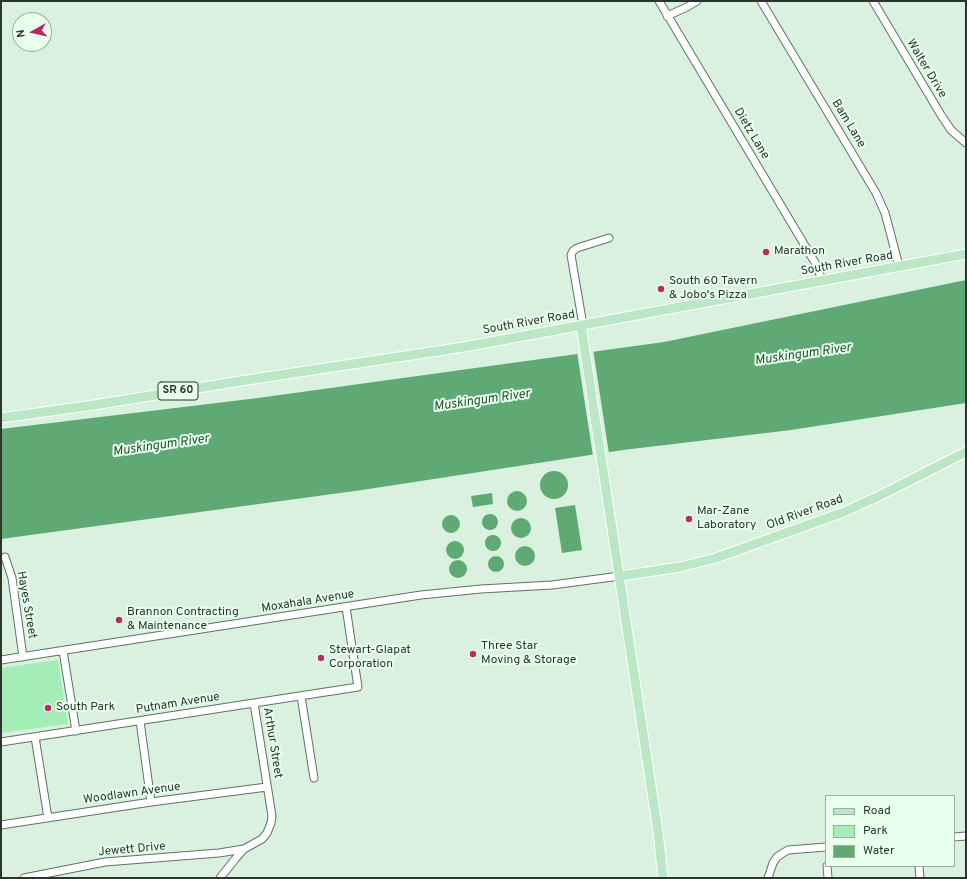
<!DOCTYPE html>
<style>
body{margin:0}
#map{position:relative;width:967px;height:879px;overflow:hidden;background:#d9f1de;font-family:Overpass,sans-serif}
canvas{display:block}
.frame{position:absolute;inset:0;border:2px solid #2b342d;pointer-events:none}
.legend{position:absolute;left:825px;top:795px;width:130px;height:72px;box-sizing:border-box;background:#e7ffec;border:1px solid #9caea0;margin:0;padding:5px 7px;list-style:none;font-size:12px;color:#2b342d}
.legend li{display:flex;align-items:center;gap:8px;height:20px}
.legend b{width:20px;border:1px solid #9caea0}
.north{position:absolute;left:12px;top:12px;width:40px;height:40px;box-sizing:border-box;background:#e7ffec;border:1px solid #9caea0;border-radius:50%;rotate:262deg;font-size:11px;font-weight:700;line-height:16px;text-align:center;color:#2b342d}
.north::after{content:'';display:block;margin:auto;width:14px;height:18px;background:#b82c64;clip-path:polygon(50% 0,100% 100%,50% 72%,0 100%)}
</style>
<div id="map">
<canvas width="967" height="879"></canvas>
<div class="frame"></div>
<ul class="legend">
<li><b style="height:5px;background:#bce7c7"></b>Road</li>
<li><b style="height:11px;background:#a4edb6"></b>Park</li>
<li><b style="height:11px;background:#5fa974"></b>Water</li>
</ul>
<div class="north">N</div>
</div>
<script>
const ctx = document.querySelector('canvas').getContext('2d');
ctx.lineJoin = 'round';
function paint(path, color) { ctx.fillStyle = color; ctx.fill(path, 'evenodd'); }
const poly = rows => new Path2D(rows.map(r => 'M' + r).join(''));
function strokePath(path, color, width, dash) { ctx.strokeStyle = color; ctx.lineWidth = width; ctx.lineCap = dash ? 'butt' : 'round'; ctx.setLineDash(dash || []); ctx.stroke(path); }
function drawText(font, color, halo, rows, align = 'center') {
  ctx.font = font + ' Overpass,sans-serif'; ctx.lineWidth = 4; ctx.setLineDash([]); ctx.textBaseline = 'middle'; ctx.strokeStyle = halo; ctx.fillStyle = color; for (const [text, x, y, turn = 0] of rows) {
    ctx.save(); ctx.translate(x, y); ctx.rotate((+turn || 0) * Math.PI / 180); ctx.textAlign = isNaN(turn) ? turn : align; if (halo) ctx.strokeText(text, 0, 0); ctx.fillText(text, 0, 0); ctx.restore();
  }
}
paint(poly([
 [58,660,68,724,1,733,1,668]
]), '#a4edb6');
paint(poly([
 [966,280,966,403,791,430,623,450,362,490,1,539,1,429,258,398,664,342],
 '540 485a14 14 0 1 1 28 0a14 14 0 1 1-28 0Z',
 '507 501a10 10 0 1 1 20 0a10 10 0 1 1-20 0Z',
 [492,493,493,504,473,507,471,496],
 [575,505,582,550,562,553,555,508],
 '482 522a8 8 0 1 1 16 0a8 8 0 1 1-16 0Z',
 '442 524a9 9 0 1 1 18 0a9 9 0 1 1-18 0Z',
 '511 528a10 10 0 1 1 20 0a10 10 0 1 1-20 0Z',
 '485 543a8 8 0 1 1 16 0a8 8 0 1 1-16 0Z',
 '446 550a9 9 0 1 1 18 0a9 9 0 1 1-18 0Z',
 '515 556a10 10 0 1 1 20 0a10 10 0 1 1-20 0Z',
 '488 564a8 8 0 1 1 16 0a8 8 0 1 1-16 0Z',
 '449 569a9 9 0 1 1 18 0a9 9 0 1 1-18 0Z'
]), '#5fa974');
paint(poly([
 [593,349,609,454,593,456,577,352]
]), '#d9f1de');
const minor = poly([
 [659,1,798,234,817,266,822,281],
 [761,1,876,193,885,213,899,266],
 [873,1,941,115,951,130,966,143],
 [667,16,687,7,697,1],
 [583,325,571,255,573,251,577,248,609,238],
 [5,557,12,578,23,657],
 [63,651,76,731],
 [1,660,421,595,481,589,552,585,620,576],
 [301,696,314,778],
 [140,721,151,802],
 [35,737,48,818],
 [1,742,358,687,346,607],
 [1,825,151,802,267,787],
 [954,837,966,836],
 [827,866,828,878],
 [919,866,920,878],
 [24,878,105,862,219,853,244,849],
 [220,878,236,858,244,849,262,839,267,833,271,823,272,816,254,703],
 [768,878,773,863,777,857,783,853,788,850,826,847]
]);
const major = poly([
 [581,325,658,832,663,878],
 [1,418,94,405,247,380,464,347,966,254],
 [620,576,680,567,716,558,844,512,879,496,966,452]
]);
strokePath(minor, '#5e7362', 9);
strokePath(major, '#fff', 11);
strokePath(minor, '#fff', 7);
strokePath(major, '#bce7c7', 9);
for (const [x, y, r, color] of [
 [766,252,4,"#b82c64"],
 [661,289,4,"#b82c64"],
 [689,519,4,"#b82c64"],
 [119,620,4,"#b82c64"],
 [473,654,4,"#b82c64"],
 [321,658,4,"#b82c64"],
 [48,708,4,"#b82c64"]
]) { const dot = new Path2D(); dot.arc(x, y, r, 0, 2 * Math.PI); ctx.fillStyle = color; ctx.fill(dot); strokePath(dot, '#e7ffec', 1.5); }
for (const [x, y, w] of [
 [178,391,40]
]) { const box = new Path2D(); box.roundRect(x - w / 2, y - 9, w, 18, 3); ctx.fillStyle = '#e7ffec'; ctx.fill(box); strokePath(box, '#2b342d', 1); }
drawText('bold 11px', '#2b342d', null, [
 ["SR 60",178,391]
]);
drawText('12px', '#2b342d', '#e7ffec', [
 ["Walter Drive",926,69,59],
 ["Bam Lane",848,124,59],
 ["Dietz Lane",751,134,59],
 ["South River Road",847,264,-10],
 ["South River Road",529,323,-10],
 ["Old River Road",805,513,-20],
 ["Moxahala Avenue",308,602,-9],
 ["Hayes Street",26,605,80],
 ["Putnam Avenue",178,704,-9],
 ["Arthur Street",272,743,81],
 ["Woodlawn Avenue",132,794,-8],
 ["Jewett Drive",132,850,-5]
]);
drawText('12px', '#2b342d', '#e7ffec', [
 ["Marathon",774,252],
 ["South 60 Tavern",669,282],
 ["& Jobo's Pizza",669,296],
 ["Mar-Zane",697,512],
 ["Laboratory",697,526],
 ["Brannon Contracting",127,613],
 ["& Maintenance",127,627],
 ["Three Star",481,647],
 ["Moving & Storage",481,661],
 ["Stewart-Glapat",329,651],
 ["Corporation",329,665],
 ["South Park",56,708]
], 'left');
drawText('italic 13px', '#1e5330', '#e7ffec', [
 ["Muskingum River",803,355,-8],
 ["Muskingum River",482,401,-8],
 ["Muskingum River",161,446,-8]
]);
</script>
